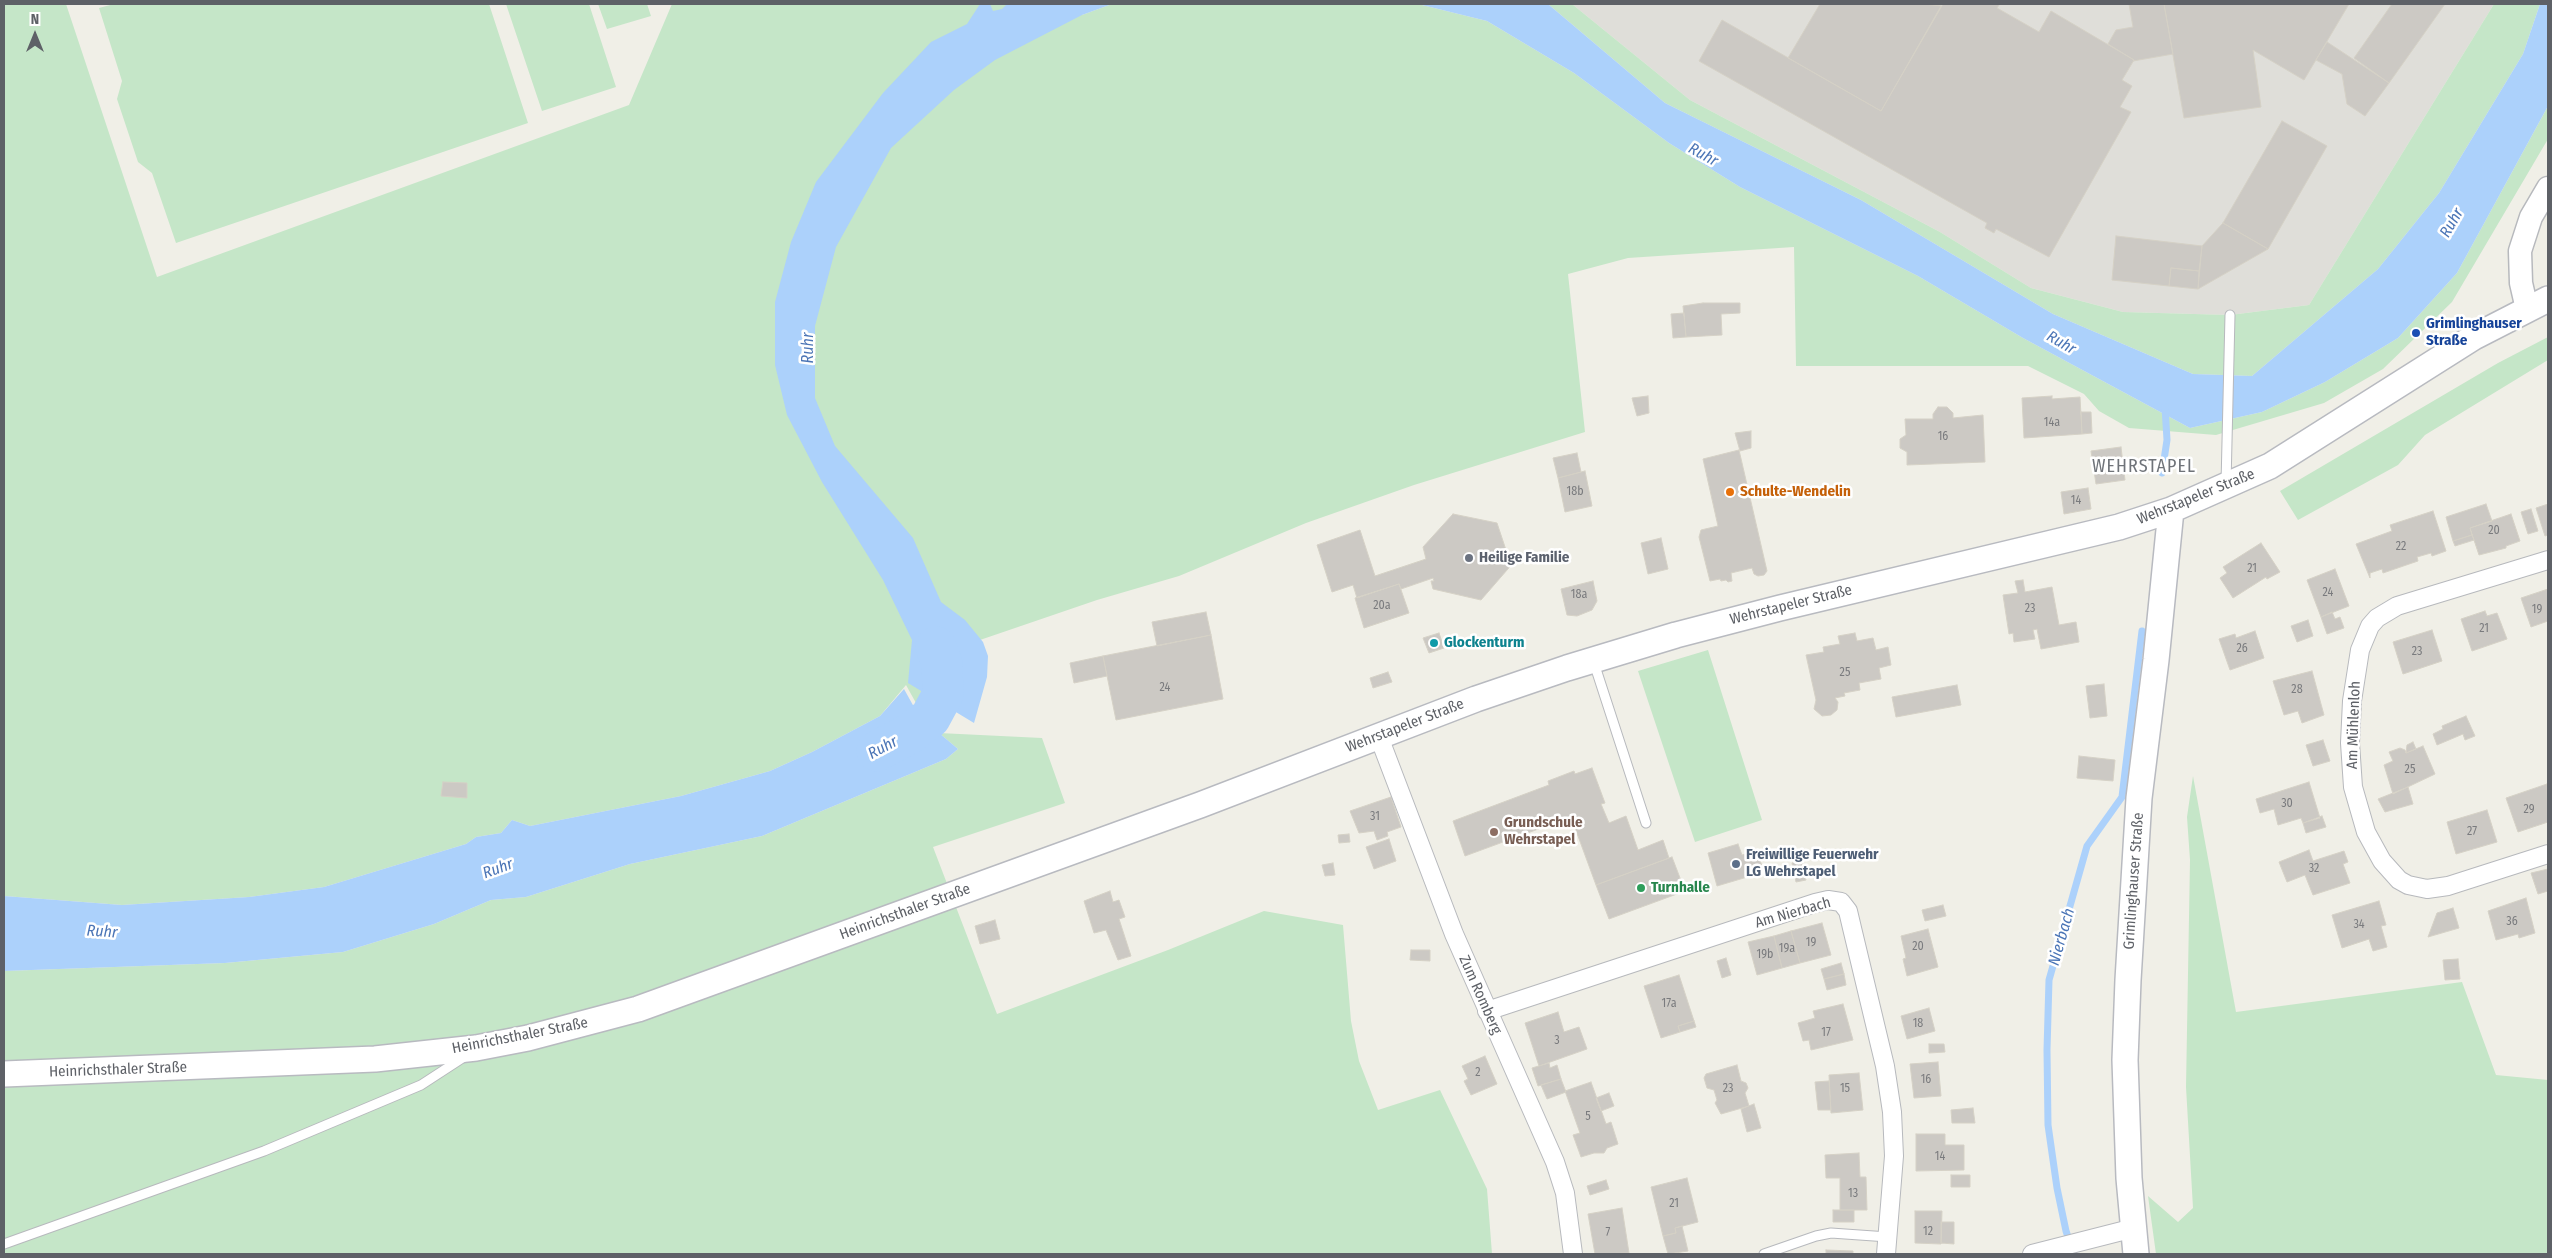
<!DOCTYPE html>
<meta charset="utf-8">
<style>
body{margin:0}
#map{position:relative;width:2552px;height:1258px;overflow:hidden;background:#f0efe7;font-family:"Fira Sans Condensed",sans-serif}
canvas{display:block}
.frame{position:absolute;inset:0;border:5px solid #5e6167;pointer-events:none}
.north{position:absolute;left:10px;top:10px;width:50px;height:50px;-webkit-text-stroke:4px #fff;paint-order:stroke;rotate:0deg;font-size:14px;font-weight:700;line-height:20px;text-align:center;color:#5e6167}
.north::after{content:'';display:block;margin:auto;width:18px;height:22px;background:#5e6167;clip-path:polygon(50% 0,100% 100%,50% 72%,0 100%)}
</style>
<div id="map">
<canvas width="2552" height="1258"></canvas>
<div class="frame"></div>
<div class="north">N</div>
</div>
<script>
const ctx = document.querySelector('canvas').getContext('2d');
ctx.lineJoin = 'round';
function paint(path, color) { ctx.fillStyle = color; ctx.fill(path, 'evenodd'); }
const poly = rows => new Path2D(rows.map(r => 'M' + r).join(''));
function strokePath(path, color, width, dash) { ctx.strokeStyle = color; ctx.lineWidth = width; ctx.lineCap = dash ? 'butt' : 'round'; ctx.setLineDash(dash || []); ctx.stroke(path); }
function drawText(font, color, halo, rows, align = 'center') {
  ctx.font = font + ' "Fira Sans Condensed",sans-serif'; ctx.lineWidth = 5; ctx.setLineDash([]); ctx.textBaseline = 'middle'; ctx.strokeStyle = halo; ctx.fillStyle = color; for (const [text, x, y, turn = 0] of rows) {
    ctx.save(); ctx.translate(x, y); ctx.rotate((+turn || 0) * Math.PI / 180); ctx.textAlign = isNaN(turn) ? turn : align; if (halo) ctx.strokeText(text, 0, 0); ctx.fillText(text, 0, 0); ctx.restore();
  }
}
paint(poly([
 [1572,4,2494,4,2309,305,2230,315,2123,312,2031,288,1940,232,1690,100]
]), '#dfded9');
paint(poly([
 [4,4,66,4,157,277,629,105,672,4,1082,4,1082,15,1112,4,1418,4,1487,21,1574,73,1669,143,1740,187,1918,276,2023,338,2190,428,2262,412,2325,382,2398,338,2457,273,2548,106,2548,139,2452,302,2383,369,2324,403,2216,435,2129,428,2099,411,2084,394,2028,366,1796,366,1794,247,1628,258,1568,274,1585,432,1414,485,1306,523,1179,576,1097,600,939,654,921,712,906,685,880,716,812,752,770,771,681,796,530,826,512,820,501,833,476,837,466,844,324,887,249,897,122,905,4,896],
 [114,4,489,4,528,123,176,243,152,173,138,162,117,99,122,81,99,8],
 [506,4,589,4,616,87,542,111],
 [598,4,647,4,651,16,607,29],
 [1548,4,1572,4,1690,100,1940,232,2031,288,2123,312,2230,315,2309,305,2494,4,2540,4,2523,54,2439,193,2378,269,2252,376,2193,374,2053,314,1861,200,1665,103],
 [2548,337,2548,360,2425,435,2398,465,2298,520,2280,491,2498,363],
 [1708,650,1762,820,1695,842,1638,671],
 [939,733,1042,738,1065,803,933,847,997,1014,1168,950,1264,911,1343,925,1351,1021,1359,1061,1378,1110,1440,1090,1487,1189,1492,1254,4,1254,4,971,225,963,343,952,434,924,491,900,526,897,630,864,762,836,946,759,958,749],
 [2193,776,2236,1012,2462,982,2496,1075,2548,1080,2548,1254,2156,1254,2148,1196,2178,1222,2193,1208,2186,1087,2190,860,2187,817]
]), '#c5e6c8');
paint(poly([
 [980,4,990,4,993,11,1002,9,1007,4,1112,4,1082,15,995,60,954,90,891,148,836,247,815,326,815,398,835,446,913,538,941,602,965,620,983,642,988,656,987,677,974,723,908,683,912,640,883,580,822,482,787,415,775,365,775,302,791,242,816,182,883,93,931,42,967,24],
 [1418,4,1548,4,1665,103,1861,200,2053,314,2193,374,2252,376,2378,269,2439,193,2523,54,2540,4,2548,4,2548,106,2457,273,2398,338,2325,382,2262,412,2190,428,2023,338,1918,276,1740,187,1669,143,1574,73,1487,21],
 [904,689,919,716,958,749,946,759,762,836,630,864,526,897,491,900,434,924,343,952,225,963,4,971,4,896,122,905,249,897,324,887,466,844,476,837,501,833,512,820,530,826,681,796,770,771,812,752,880,716]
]), '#acd1fb');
strokePath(poly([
 [2162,473,2167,440,2165,407],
 [2074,1254,2066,1231,2057,1188,2048,1125,2047,1050,2049,980,2087,846,2122,797,2142,631]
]), '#acd1fb', 7);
strokePath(poly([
 [877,751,907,735,930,718,943,694,942,664,936,647]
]), '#acd1fb', 41);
const building = poly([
 [1820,4,1924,4,1941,6,1881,111,1788,58,1820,4],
 [1943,4,1997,4,1999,5,1997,8,2039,32,2051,11,2134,60,2122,80,2132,86,2120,107,2131,112,2049,257,1996,229,1994,233,1985,228,1987,223,1699,61,1722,20,1881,111,1943,4],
 [2129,4,2164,4,2173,54,2133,61,2134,60,2108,44,2116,30,2133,27,2129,4],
 [2164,4,2349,4,2304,80,2253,50,2261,107,2184,118,2164,4],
 [2392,4,2445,4,2389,83,2354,58,2392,4],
 [2327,42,2389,83,2365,116,2347,104,2342,74,2316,60,2327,42],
 [2282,121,2327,146,2268,249,2223,223,2282,121],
 [2223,223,2268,249,2198,289,2202,246,2223,223],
 [2116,236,2202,246,2199,271,2171,268,2169,286,2112,280,2116,236],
 [2171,268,2199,271,2198,289,2169,286,2171,268],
 [1703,303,1740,303,1740,313,1721,314,1722,335,1686,337,1683,306,1703,303],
 [1684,313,1686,337,1673,338,1671,314,1684,313],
 [1648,396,1649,413,1637,416,1632,398,1648,396],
 [2052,396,2052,399,2080,397,2082,434,2024,438,2022,398,2052,396],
 [1938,407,1947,407,1953,413,1953,418,1983,415,1985,462,1907,465,1907,452,1900,448,1900,439,1906,435,1905,419,1933,419,1933,414,1938,407],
 [2081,412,2091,412,2092,433,2082,434,2081,412],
 [1751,431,1751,448,1740,451,1735,433,1751,431],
 [2121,447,2125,480,2096,484,2091,451,2121,447],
 [1739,450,1767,571,1764,575,1758,576,1754,574,1752,568,1731,573,1732,581,1728,582,1726,580,1721,581,1720,579,1710,581,1699,537,1701,530,1718,526,1703,459,1739,450],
 [1577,453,1581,472,1558,478,1553,458,1577,453],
 [1585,471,1592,506,1565,512,1558,478,1585,471],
 [2088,488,2091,509,2064,514,2061,492,2088,488],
 [2486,504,2492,521,2470,528,2472,535,2453,541,2446,517,2486,504],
 [2548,504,2548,535,2545,536,2536,508,2548,504],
 [2531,509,2538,531,2528,534,2521,512,2531,509],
 [2433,511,2446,551,2432,556,2431,553,2417,557,2418,561,2383,573,2382,569,2370,573,2370,578,2356,544,2392,531,2390,525,2433,511],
 [1453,514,1497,523,1508,556,1511,555,1514,562,1481,600,1433,589,1431,581,1434,581,1433,578,1401,589,1399,584,1357,598,1353,585,1332,592,1317,545,1360,530,1375,576,1426,559,1423,547,1453,514],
 [2511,514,2520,541,2506,546,2506,548,2479,555,2470,528,2511,514],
 [2472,535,2474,540,2455,546,2453,541,2472,535],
 [1661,538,1668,569,1648,574,1641,543,1661,538],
 [2261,543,2280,572,2267,579,2266,577,2233,598,2220,578,2227,573,2223,567,2261,543],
 [2335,569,2349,606,2321,617,2307,580,2335,569],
 [2023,580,2025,592,2052,587,2059,625,2076,622,2079,642,2041,649,2037,629,2033,630,2035,639,2014,642,2013,633,2009,634,2003,595,2018,593,2015,581,2023,580],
 [1593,581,1597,601,1592,610,1577,616,1567,615,1561,589,1593,581],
 [1399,584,1409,613,1364,628,1355,598,1399,584],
 [2548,589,2548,621,2531,627,2521,598,2548,589],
 [2485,611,2487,616,2497,613,2507,639,2472,651,2461,619,2485,611],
 [1206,612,1211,635,1157,646,1152,622,1206,612],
 [2332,612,2335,619,2340,617,2344,628,2327,634,2321,617,2332,612],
 [2308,620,2313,636,2297,642,2291,626,2308,620],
 [2432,630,2442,661,2403,674,2393,642,2432,630],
 [2255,631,2264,658,2230,670,2219,639,2235,634,2236,638,2255,631],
 [1439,633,1444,648,1429,653,1423,638,1439,633],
 [1855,633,1857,641,1873,638,1876,650,1888,647,1891,665,1879,668,1881,679,1859,683,1860,690,1844,693,1845,696,1835,698,1838,702,1837,710,1831,715,1822,716,1814,709,1816,700,1806,655,1824,652,1823,647,1840,644,1838,636,1855,633],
 [1211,635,1223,699,1116,720,1103,656,1211,635],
 [1103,656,1107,676,1074,683,1070,663,1103,656],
 [2312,671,2324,715,2302,723,2298,711,2284,715,2273,681,2312,671],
 [1388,672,1392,682,1373,688,1370,678,1388,672],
 [2104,684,2107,716,2090,718,2086,686,2104,684],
 [1957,685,1961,705,1896,717,1892,697,1957,685],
 [2466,716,2475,736,2465,740,2463,734,2437,745,2433,734,2443,729,2442,726,2466,716],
 [2323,740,2330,761,2313,766,2306,745,2323,740],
 [2413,742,2416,749,2406,753,2407,745,2413,742],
 [2423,746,2435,774,2393,794,2384,765,2393,761,2389,752,2400,748,2405,750,2406,753,2423,746],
 [2079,756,2115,760,2113,781,2077,778,2079,756],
 [1592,768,1605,803,1601,804,1609,823,1626,816,1638,850,1663,840,1669,858,1596,885,1571,817,1465,856,1453,821,1549,785,1548,781,1574,771,1575,774,1592,768],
 [443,782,467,783,467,798,441,796,443,782],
 [2309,782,2320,818,2303,823,2301,818,2278,825,2274,809,2260,813,2256,799,2309,782],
 [2547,784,2548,822,2518,832,2506,798,2547,784],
 [2408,787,2413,804,2385,812,2378,799,2408,787],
 [1391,797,1401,827,1387,832,1388,836,1377,840,1374,831,1359,833,1350,811,1391,797],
 [2487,810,2497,842,2456,854,2447,822,2487,810],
 [2322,816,2326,827,2306,833,2303,823,2322,816],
 [1349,834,1350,842,1339,843,1338,835,1349,834],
 [1389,839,1396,861,1374,869,1366,847,1389,839],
 [1738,844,1742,855,1757,851,1764,872,1717,886,1708,853,1738,844],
 [2309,850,2313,861,2344,851,2348,862,2343,864,2350,883,2313,895,2305,875,2287,882,2279,862,2309,850],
 [1672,857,1685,891,1609,919,1596,885,1672,857],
 [1802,861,1806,880,1796,882,1792,863,1802,861],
 [1333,863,1335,875,1325,876,1322,865,1333,863],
 [2548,869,2548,891,2538,894,2531,873,2548,869],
 [1110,891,1113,902,1119,900,1125,917,1119,919,1131,956,1118,960,1106,930,1094,933,1084,901,1110,891],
 [2526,898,2535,933,2519,938,2518,934,2496,940,2488,911,2526,898],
 [2379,901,2386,925,2381,926,2387,947,2373,951,2369,939,2342,948,2332,915,2379,901],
 [1943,905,1946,916,1925,921,1922,910,1943,905],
 [2453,908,2459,928,2428,937,2437,913,2453,908],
 [995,920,1000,939,980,944,975,926,995,920],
 [1822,923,1831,955,1800,963,1791,931,1822,923],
 [1928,929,1938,967,1907,976,1903,959,1906,958,1901,936,1928,929],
 [1791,931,1800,963,1782,968,1774,936,1791,931],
 [1774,936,1782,968,1757,975,1748,942,1774,936],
 [1411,950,1430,950,1430,961,1410,960,1411,950],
 [1726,958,1731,975,1722,978,1717,961,1726,958],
 [2458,959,2460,979,2445,980,2443,960,2458,959],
 [1841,963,1844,974,1824,979,1821,969,1841,963],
 [1844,974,1846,985,1827,990,1824,979,1844,974],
 [1679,975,1694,1021,1678,1026,1680,1032,1661,1038,1644,986,1679,975],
 [1843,1004,1853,1040,1811,1050,1809,1040,1803,1041,1798,1023,1815,1018,1813,1011,1843,1004],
 [1929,1008,1935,1031,1907,1039,1901,1016,1929,1008],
 [1558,1012,1564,1032,1579,1027,1587,1049,1539,1066,1525,1023,1558,1012],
 [1694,1021,1696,1027,1680,1032,1678,1026,1694,1021],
 [1929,1044,1944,1044,1945,1052,1929,1053,1929,1044],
 [1485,1056,1497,1084,1471,1095,1464,1081,1468,1079,1462,1066,1485,1056],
 [1938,1062,1941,1096,1914,1098,1910,1064,1938,1062],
 [1549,1063,1550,1068,1557,1065,1561,1079,1538,1086,1532,1068,1549,1063],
 [1737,1065,1741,1081,1746,1083,1748,1088,1745,1093,1749,1106,1721,1114,1715,1103,1717,1100,1714,1090,1707,1088,1704,1078,1706,1074,1737,1065],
 [1859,1073,1863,1110,1831,1113,1829,1075,1859,1073],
 [1561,1079,1566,1092,1547,1099,1541,1085,1561,1079],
 [1829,1081,1831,1110,1818,1110,1815,1082,1829,1081],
 [1591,1082,1606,1124,1611,1122,1618,1144,1607,1148,1604,1153,1594,1153,1581,1157,1573,1135,1580,1133,1565,1091,1591,1082],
 [1609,1093,1614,1106,1601,1111,1596,1098,1609,1093],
 [1754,1104,1761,1128,1747,1132,1741,1109,1754,1104],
 [1973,1108,1975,1123,1952,1123,1951,1110,1973,1108],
 [1916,1134,1945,1134,1945,1145,1964,1145,1964,1170,1916,1171,1916,1134],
 [1859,1153,1860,1177,1866,1177,1867,1210,1840,1210,1840,1178,1826,1178,1825,1155,1859,1153],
 [1951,1175,1970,1175,1970,1187,1951,1187,1951,1175],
 [1687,1178,1698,1222,1675,1228,1676,1233,1663,1236,1651,1187,1687,1178],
 [1606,1180,1609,1189,1590,1195,1587,1186,1606,1180],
 [1622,1208,1629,1253,1595,1254,1588,1214,1622,1208],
 [1833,1210,1854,1210,1854,1222,1833,1222,1833,1210],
 [1915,1211,1942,1211,1941,1244,1915,1243,1915,1211],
 [1941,1222,1954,1222,1954,1244,1941,1243,1941,1222],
 [1682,1226,1688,1251,1668,1254,1663,1236,1676,1233,1675,1228,1682,1226],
 [1826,1250,1853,1251,1853,1254,1826,1254,1826,1250]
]);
paint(building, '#ccc9c4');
strokePath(building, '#d5d1c6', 1);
const service = poly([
 [2226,484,2230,315],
 [1594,663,1646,823],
 [4,1244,264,1151,421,1085,464,1057],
 [1764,1254,1816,1236,1831,1233,1888,1237]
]);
const minor = poly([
 [2548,560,2397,606,2377,618,2370,626,2360,650,2352,701,2350,743,2353,787,2366,832,2382,861,2399,880,2408,885,2427,889,2448,886,2548,854],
 [1379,737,1454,934,1555,1162,1565,1193,1573,1254],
 [1487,1011,1815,903,1828,900,1841,902,1848,911,1852,928,1885,1066,1892,1112,1894,1156,1886,1254],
 [2032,1254,2134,1228]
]);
const tertiary = poly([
 [2527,309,2521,283,2520,251,2531,217,2548,188]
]);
const secondary = poly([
 [4,1074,375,1059,476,1048,528,1038,638,1009,1200,805,1476,699,1567,668,1676,635,1780,608,2119,527,2171,510,2270,466,2474,337,2548,299],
 [2136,1254,2129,1178,2125,1060,2128,980,2139,798,2156,660,2171,510]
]);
strokePath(service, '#b7b9bd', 11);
strokePath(minor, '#b7b9bd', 20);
strokePath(tertiary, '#b7b9bd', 25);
strokePath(secondary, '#b8bac0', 28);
strokePath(service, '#fff', 9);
strokePath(minor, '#fff', 18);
strokePath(tertiary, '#fff', 22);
strokePath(secondary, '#fff', 25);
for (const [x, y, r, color] of [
 [2416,333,5,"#1a4fb4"],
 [1730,492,5,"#e8710a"],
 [1469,558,5,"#6b7280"],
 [1434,643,5,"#0f9aa8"],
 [1494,832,5,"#8d6e63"],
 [1736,864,5,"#5c6f8a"],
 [1641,888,5,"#2e9e5b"]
]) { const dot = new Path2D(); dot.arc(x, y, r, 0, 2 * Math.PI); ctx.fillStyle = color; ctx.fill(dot); strokePath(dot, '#fff', 2); }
drawText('12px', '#7a7b7e', null, [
 ["14a",2052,423],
 ["16",1943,437],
 ["18b",1575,492],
 ["14",2076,501],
 ["20",2494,531],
 ["22",2401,547],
 ["21",2252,569],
 ["24",2328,593],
 ["18a",1579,595],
 ["20a",1382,606],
 ["23",2030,609],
 ["19",2537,610],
 ["21",2484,629],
 ["26",2242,649],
 ["23",2417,652],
 ["25",1845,673],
 ["24",1165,688],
 ["28",2297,690],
 ["25",2410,770],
 ["30",2287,804],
 ["29",2529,810],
 ["31",1375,817],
 ["27",2472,832],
 ["32",2314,869],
 ["36",2512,922],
 ["34",2359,925],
 ["19",1811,943],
 ["20",1918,947],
 ["19a",1787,949],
 ["19b",1765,955],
 ["17a",1669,1004],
 ["18",1918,1024],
 ["17",1826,1033],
 ["3",1557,1041],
 ["2",1478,1073],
 ["16",1926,1080],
 ["23",1728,1089],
 ["15",1845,1089],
 ["5",1588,1117],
 ["14",1940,1157],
 ["13",1853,1194],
 ["21",1674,1204],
 ["12",1928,1232],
 ["7",1608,1233]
]);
drawText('bold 15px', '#164399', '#fff', [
 ["Grimlinghauser",2426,324],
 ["Straße",2426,341]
], 'left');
drawText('bold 15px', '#c56008', '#fff', [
 ["Schulte-Wendelin",1740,492]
], 'left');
drawText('15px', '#5e6167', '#fff', [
 ["Wehrstapeler Straße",2196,497,-22],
 ["Wehrstapeler Straße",1791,605,-14],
 ["Am Mühlenloh",2354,725,-88],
 ["Wehrstapeler Straße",1405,726,-21],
 ["Grimlinghauser Straße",2134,881,-86],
 ["Heinrichsthaler Straße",905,912,-20],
 ["Am Nierbach",1793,913,-16],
 ["Zum Romberg",1480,995,66],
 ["Heinrichsthaler Straße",520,1036,-11],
 ["Heinrichsthaler Straße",118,1070,-2]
]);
drawText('bold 15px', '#5b616d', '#fff', [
 ["Heilige Familie",1479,558]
], 'left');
drawText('bold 15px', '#0d838f', '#fff', [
 ["Glockenturm",1444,643]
], 'left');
drawText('bold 15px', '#785e54', '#fff', [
 ["Grundschule",1504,823],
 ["Wehrstapel",1504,840]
], 'left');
drawText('bold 15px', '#4e5e75', '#fff', [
 ["Freiwillige Feuerwehr",1746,855],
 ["LG Wehrstapel",1746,872]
], 'left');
drawText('bold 15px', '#27864d', '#fff', [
 ["Turnhalle",1651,888]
], 'left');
drawText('italic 16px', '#4b75b6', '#fff', [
 ["Ruhr",1703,155,29],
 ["Ruhr",2452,223,-60],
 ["Ruhr",2061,343,30],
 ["Ruhr",809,348,-90],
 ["Ruhr",883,748,-28],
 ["Ruhr",498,869,-20],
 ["Ruhr",102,932,4],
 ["Nierbach",2062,937,-74]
]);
ctx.letterSpacing = '1px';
drawText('18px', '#6f7379', '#fff', [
 ["WEHRSTAPEL",2144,467]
]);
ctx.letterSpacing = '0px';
</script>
